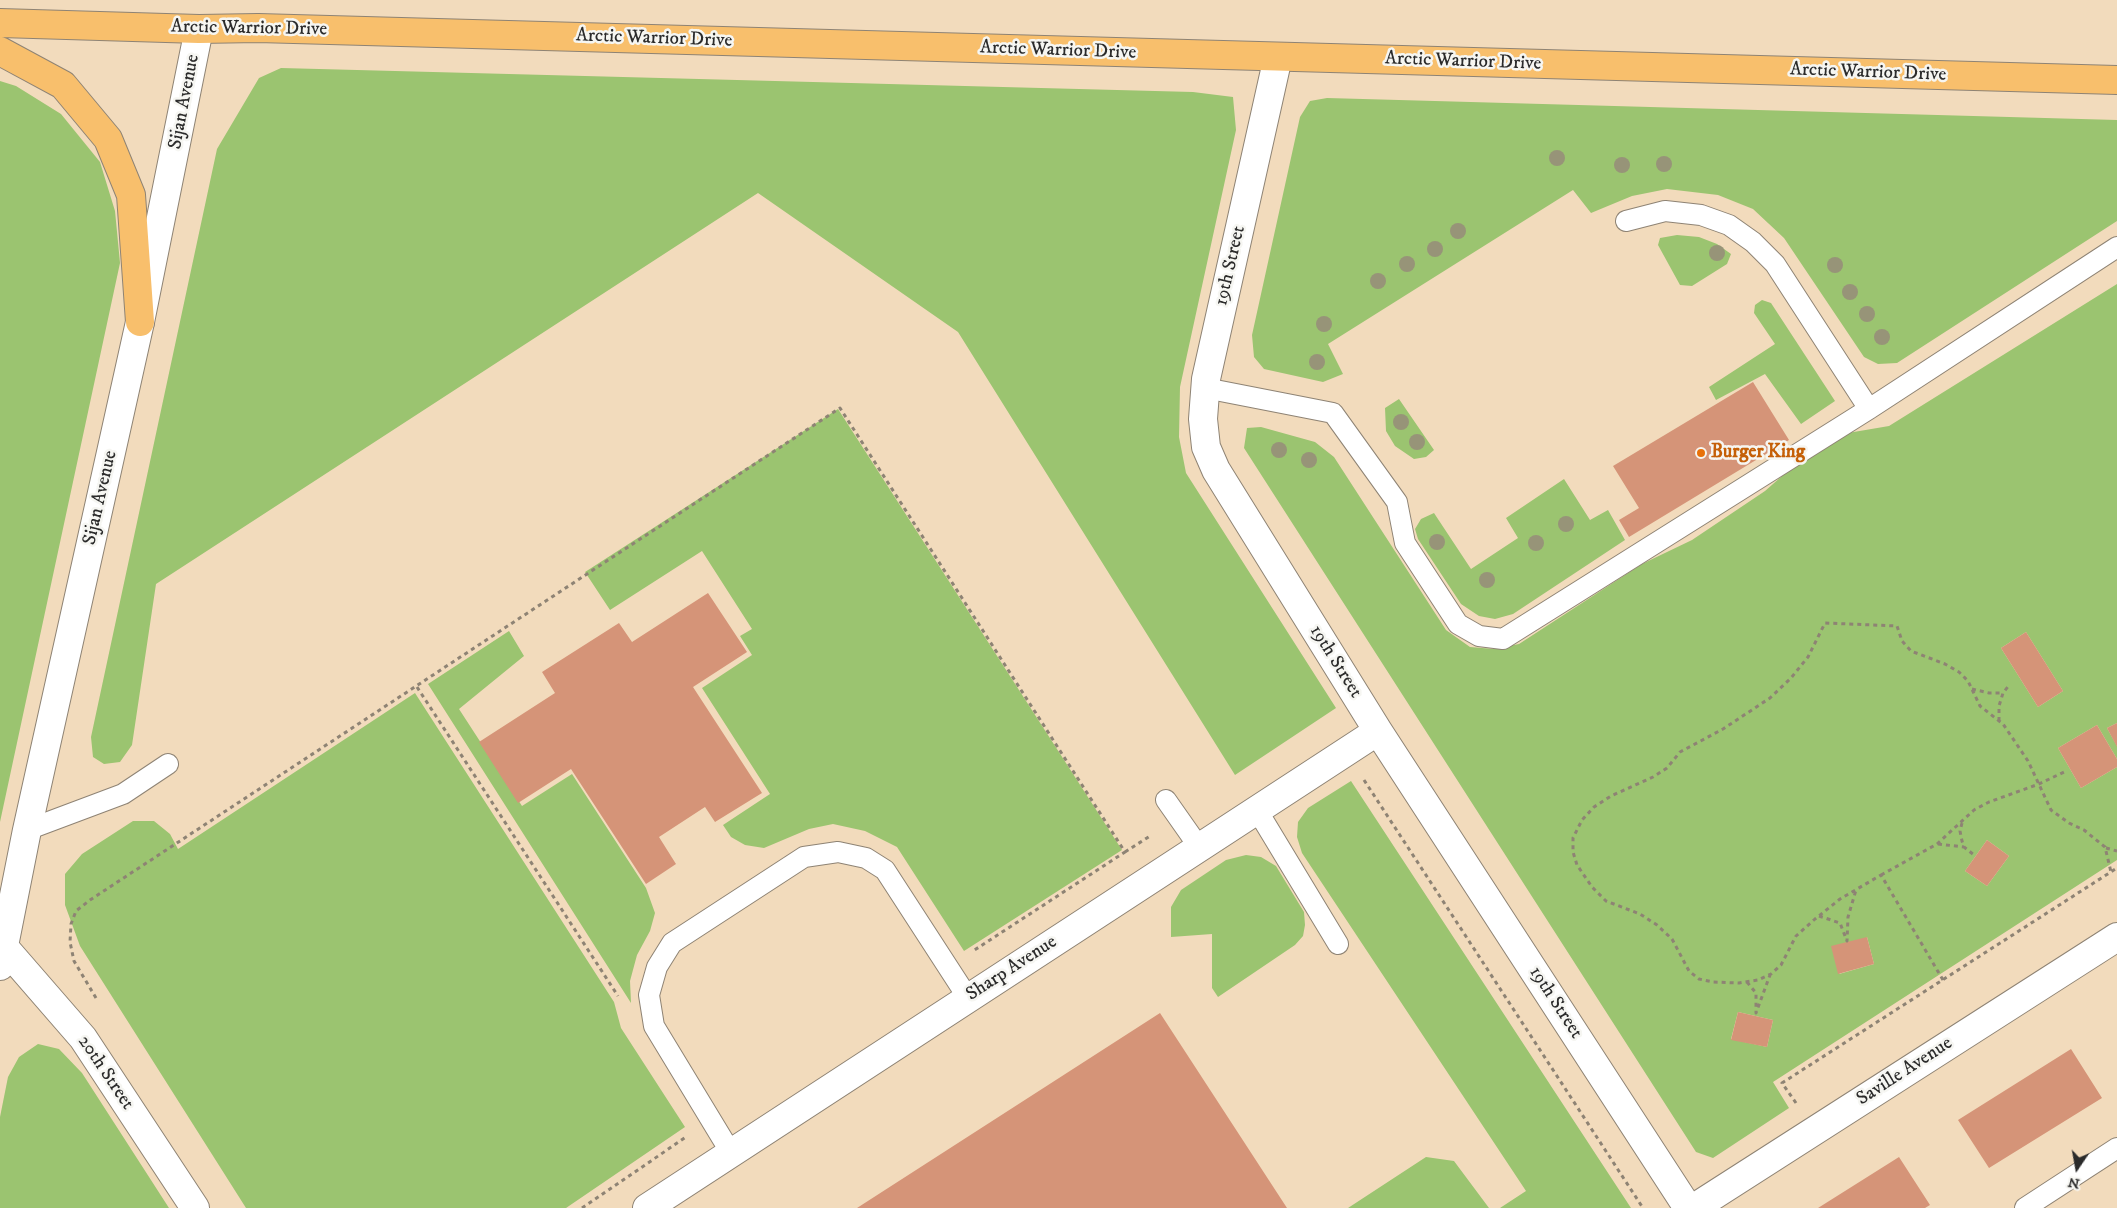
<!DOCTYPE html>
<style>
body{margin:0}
#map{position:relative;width:2117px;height:1208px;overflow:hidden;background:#f2dbbc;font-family:"IM FELL DW Pica",serif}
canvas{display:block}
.north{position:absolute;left:2052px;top:1143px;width:50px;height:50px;-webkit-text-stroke:4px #f6f6f2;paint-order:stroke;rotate:192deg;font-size:14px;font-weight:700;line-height:20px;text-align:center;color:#2b2b2b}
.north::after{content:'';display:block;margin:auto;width:18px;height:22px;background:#2b2b2b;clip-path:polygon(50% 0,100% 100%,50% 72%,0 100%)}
</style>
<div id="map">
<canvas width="2117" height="1208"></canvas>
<div class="north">N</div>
</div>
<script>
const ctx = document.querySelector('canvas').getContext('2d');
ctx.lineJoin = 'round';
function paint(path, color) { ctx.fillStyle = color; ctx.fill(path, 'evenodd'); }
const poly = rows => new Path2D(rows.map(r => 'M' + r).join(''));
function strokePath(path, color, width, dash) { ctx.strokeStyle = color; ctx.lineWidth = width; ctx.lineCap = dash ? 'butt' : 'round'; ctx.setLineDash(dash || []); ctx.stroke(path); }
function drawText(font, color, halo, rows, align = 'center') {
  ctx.font = font + ' "IM FELL DW Pica",serif'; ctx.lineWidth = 5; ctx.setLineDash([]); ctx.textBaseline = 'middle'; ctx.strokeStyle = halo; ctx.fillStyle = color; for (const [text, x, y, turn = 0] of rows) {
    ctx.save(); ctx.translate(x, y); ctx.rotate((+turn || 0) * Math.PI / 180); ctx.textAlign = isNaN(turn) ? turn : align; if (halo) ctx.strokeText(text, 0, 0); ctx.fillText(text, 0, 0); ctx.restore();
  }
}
paint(poly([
 [281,68,1193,92,1233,97,1236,130,1180,387,1179,437,1186,473,1336,708,1235,775,958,332,758,193,156,584,132,745,120,762,104,764,93,757,91,737,217,149,259,78],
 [0,81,16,86,61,114,100,162,115,211,120,263,0,822],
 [1327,98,2117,120,2117,221,1897,363,1878,364,1864,357,1784,238,1753,209,1718,195,1667,189,1632,196,1591,213,1573,190,1328,344,1343,374,1323,382,1264,369,1254,357,1252,335,1300,117,1310,101],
 [1677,235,1699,237,1717,244,1731,254,1727,264,1692,286,1680,285,1658,245,1660,238],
 [2117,284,2117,723,2107,728,2117,746,2117,759,2097,725,2058,748,2081,788,2117,767,2117,860,1773,1082,1789,1108,1713,1158,1696,1152,1244,448,1247,428,1261,427,1315,442,1334,457,1446,630,1470,647,1494,649,1519,644,1642,564,1692,540,1765,491,1806,455,1842,434,1889,426],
 [2026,632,2063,691,2038,707,2001,648],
 [1987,840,2009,856,1987,886,1965,871],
 [1867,937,1874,964,1839,974],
 [1738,1012,1773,1020,1767,1047,1731,1039],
 [1762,300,1771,303,1835,401,1801,424,1765,374,1716,400,1709,387,1775,344,1754,313,1755,305],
 [1399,399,1434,450,1426,457,1414,459,1395,446,1386,431,1385,408],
 [838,409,1122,850,964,951,897,847,865,831,833,824,809,829,764,848,745,845,731,837,723,825,770,794,702,688,752,655,740,636,752,629,702,551,610,610,585,572],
 [1564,479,1590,520,1608,510,1625,540,1513,614,1495,619,1479,616,1461,604,1418,539,1415,529,1421,519,1434,513,1471,569,1518,538,1506,518],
 [509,631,524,656,459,709,522,806,572,774,646,888,655,913,650,931,637,955,630,981,631,1003,428,684],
 [415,693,614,1002,621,1028,685,1127,566,1208,246,1208,80,946,65,905,65,874,82,854,133,821,154,821,170,834,178,849],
 [1351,781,1631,1208,1500,1208,1526,1191,1302,853,1297,837,1298,822,1308,808],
 [1246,855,1261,857,1276,866,1304,912,1305,925,1303,936,1295,945,1218,997,1212,988,1212,934,1171,937,1171,907,1181,890,1226,860],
 [38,1044,59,1049,82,1073,169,1208,0,1208,0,1117,8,1077,19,1057],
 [1426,1157,1454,1161,1489,1208,1348,1208]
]), '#9bc470');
paint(poly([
 [1753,382,1789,440,1629,537,1619,520,1639,508,1613,466],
 [708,593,747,652,693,687,762,793,715,822,705,807,659,837,676,864,646,884,571,769,518,803,479,742,555,693,542,672,619,623,632,642],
 [2026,632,2063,691,2038,707,2001,648],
 [2117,723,2117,747,2107,728],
 [2097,725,2117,759,2117,767,2081,788,2058,748],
 [1987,840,2009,856,1987,886,1965,871],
 [1867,937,1874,964,1838,974,1831,946],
 [1738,1012,1773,1020,1767,1047,1731,1040],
 [1160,1013,1287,1208,857,1208],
 [2071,1049,2102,1098,1989,1168,1958,1120],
 [1899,1157,1930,1205,1925,1208,1818,1208]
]), '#d59478');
const lane = poly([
 [1626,221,1665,211,1701,215,1729,225,1753,242,1775,264,1869,409],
 [1205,388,1333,413,1397,502,1405,543,1458,624,1479,636,1503,639,1869,409,2117,247],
 [1166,800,1199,847],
 [1257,810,1338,944],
 [27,830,123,794,168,764],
 [731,1153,654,1026,649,995,657,967,672,943,804,857,838,852,866,858,885,870,968,998],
 [2025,1208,2117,1148]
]);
const street = poly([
 [1278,57,1206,379,1203,419,1206,447,1216,470,1378,731,1688,1208],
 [4,947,83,1038,195,1208],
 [0,966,27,830,140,322,199,29],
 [647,1208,1378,731],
 [1694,1208,2117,937]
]);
const primary = poly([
 [0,23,199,29,258,28,2117,80],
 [0,51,63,85,108,139,131,195,140,322]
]);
strokePath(lane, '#8e8374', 22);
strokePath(street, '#8e8374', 30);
strokePath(primary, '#8e8374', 30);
strokePath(poly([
 [417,687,618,996],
 [1972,689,1989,693,2003,693],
 [1999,721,1999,706,2003,693,2010,684],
 [1364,780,1643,1208],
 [1962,823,1960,831,1962,841,1964,847,1974,855],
 [1938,844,1964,847],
 [2106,848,2117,851],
 [1125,852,1150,836],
 [1881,875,1937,844,1974,810,1989,802,2039,784,2064,772],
 [1819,916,1840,923,1847,941,1848,917,1856,890],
 [1943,980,1881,875,1840,899,1815,919,1796,936,1781,965,1771,974,1758,980,1739,983,1713,982,1699,979,1689,971,1672,939,1657,925,1640,914,1606,901,1592,887,1577,865,1573,852,1573,838,1582,820,1594,807,1611,796,1653,777,1667,768,1680,752,1723,729,1770,698,1791,678,1808,657,1825,623,1897,626,1902,641,1911,651,1945,664,1959,672,1968,681,1980,706,2003,724,2028,761,2051,810,2069,823,2084,830,2105,847,2111,872],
 [1747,982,1756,993,1756,1013,1770,975],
 [96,998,74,961,70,942,71,924,76,911,90,900,840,408,1125,852,973,951],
 [1796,1103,1782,1083,2117,868],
 [582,1208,686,1137]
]), '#8e8374', 3, [4, 4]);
strokePath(lane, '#fff', 20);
strokePath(street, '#fff', 28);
strokePath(primary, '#f8bf6c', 28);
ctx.fillStyle = '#979478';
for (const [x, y] of [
 [1557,158],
 [1664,164],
 [1622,165],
 [1458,231],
 [1435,249],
 [1717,253],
 [1407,264],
 [1835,265],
 [1378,281],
 [1850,292],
 [1867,314],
 [1324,324],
 [1882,337],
 [1317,362],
 [1401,422],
 [1417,442],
 [1279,450],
 [1309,460],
 [1566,524],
 [1437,542],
 [1536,543],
 [1487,580]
]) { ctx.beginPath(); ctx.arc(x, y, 8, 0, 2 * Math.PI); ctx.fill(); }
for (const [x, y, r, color] of [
 [1701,453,5,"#e8710a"]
]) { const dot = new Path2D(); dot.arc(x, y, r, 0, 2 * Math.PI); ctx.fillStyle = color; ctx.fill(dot); strokePath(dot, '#f6f6f2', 2); }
drawText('19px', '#2b2b2b', '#f6f6f2', [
 ["Arctic Warrior Drive",249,29,1],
 ["Arctic Warrior Drive",654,39,2],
 ["Arctic Warrior Drive",1058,51,2],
 ["Arctic Warrior Drive",1463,62,2],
 ["Arctic Warrior Drive",1868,73,2],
 ["Sijan Avenue",185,102,-79],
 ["19th Street",1231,266,-77],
 ["Sijan Avenue",101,498,-77],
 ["19th Street",1335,662,58],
 ["Sharp Avenue",1012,969,-33],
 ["19th Street",1555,1003,57],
 ["Saville Avenue",1905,1072,-33],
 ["20th Street",105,1073,56]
]);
drawText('bold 19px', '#c56008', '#f6f6f2', [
 ["Burger King",1711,453]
], 'left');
</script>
